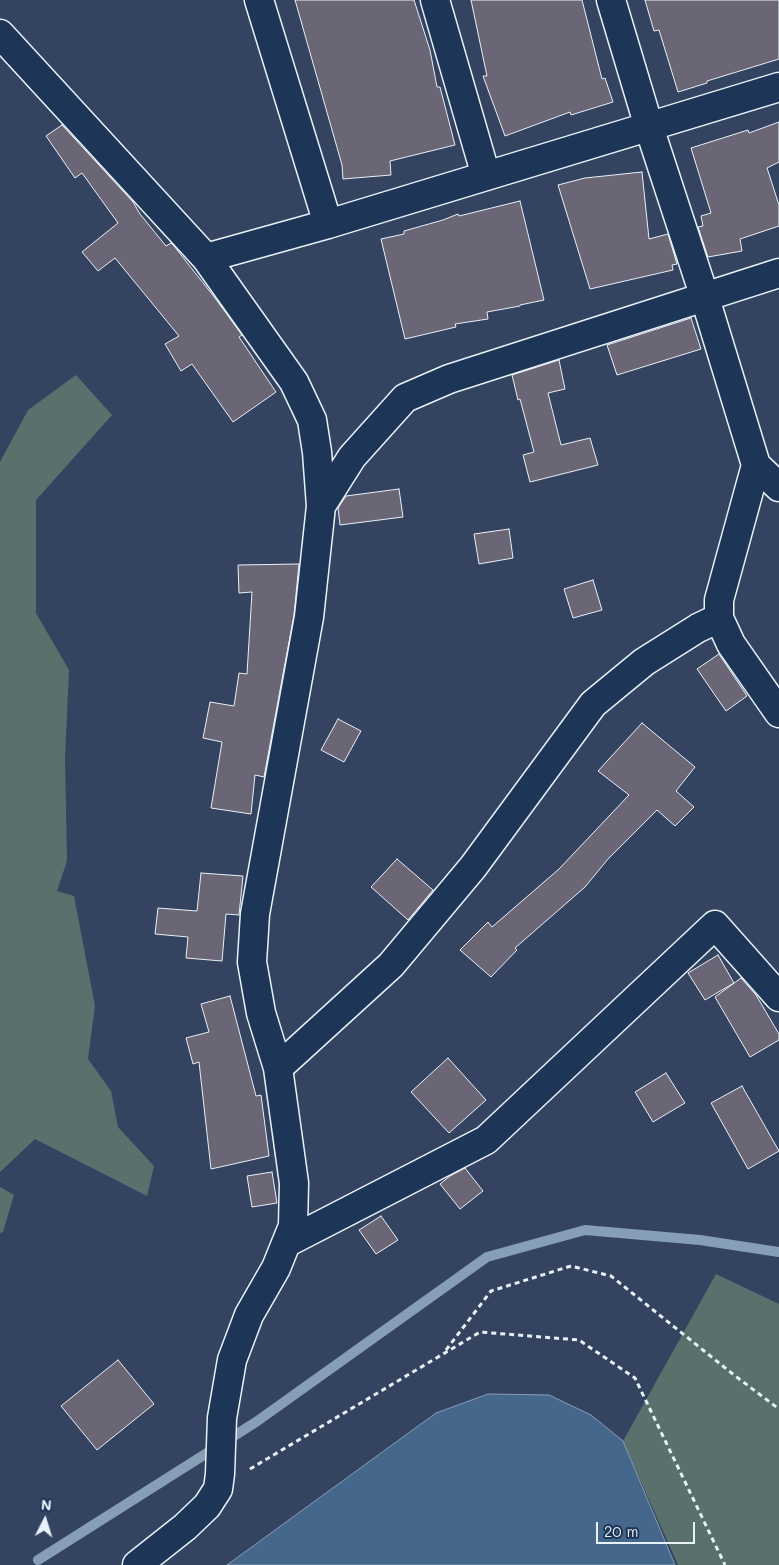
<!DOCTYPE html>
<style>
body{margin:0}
#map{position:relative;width:779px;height:1565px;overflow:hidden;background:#344460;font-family:Mali,sans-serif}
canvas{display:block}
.north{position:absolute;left:20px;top:1495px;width:50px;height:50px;-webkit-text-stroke:4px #1d3557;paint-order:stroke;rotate:5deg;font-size:14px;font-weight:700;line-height:20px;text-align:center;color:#e8f1f8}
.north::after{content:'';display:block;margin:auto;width:18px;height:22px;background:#e8f1f8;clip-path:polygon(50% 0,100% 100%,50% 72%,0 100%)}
.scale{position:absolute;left:596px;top:1522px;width:99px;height:22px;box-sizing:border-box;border:2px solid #e8f1f8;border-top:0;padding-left:6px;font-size:15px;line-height:18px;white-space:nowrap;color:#e8f1f8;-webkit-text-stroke:4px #1d3557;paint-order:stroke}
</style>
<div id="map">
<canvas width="779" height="1565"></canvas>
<div class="north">N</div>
<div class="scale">20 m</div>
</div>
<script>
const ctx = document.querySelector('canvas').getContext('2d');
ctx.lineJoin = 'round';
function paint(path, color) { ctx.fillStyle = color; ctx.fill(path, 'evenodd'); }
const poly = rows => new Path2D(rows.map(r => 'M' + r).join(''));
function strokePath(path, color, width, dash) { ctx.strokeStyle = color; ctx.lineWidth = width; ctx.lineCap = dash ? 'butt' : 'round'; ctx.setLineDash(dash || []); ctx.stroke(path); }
paint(poly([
 [76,375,112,415,36,500,36,613,69,670,65,759,67,861,57,891,74,896,95,1006,88,1059,111,1091,118,1127,154,1166,147,1196,35,1139,0,1172,0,462,28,410],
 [0,1187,14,1195,3,1232,0,1233],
 [716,1274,779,1304,779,1565,678,1565,623,1441]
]), '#59706d');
const water = poly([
 [488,1394,549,1395,591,1415,623,1441,675,1565,227,1565,436,1413,488,1394]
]);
paint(water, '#46678c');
strokePath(water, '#879eb7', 1);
strokePath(poly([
 [38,1560,256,1422,487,1257,585,1230,700,1240,779,1252]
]), '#879eb7', 10);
const building = poly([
 [295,0,414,0,430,50,437,87,440,87,455,145,390,161,391,175,343,179,342,165,295,0],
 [471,0,582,0,602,79,605,78,613,102,571,115,570,112,505,136,483,76,487,76,471,0],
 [645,0,779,0,779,59,707,81,707,83,678,92,659,30,654,31,645,0],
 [779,122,779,162,767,168,779,205,779,226,740,239,742,251,708,257,698,227,703,226,701,216,711,213,691,148,748,130,749,133,779,122],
 [62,125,133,202,140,214,166,246,171,243,174,246,215,298,242,335,239,337,276,392,233,422,192,364,181,371,165,344,179,336,115,258,98,271,82,252,118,223,82,173,75,178,46,136,62,125],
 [642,172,649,239,668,234,677,264,672,265,673,270,590,289,558,185,585,178,642,172],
 [520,201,544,300,520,305,520,306,487,312,488,319,455,324,456,327,405,339,381,239,404,234,404,231,443,220,458,214,459,216,520,201],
 [691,318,701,349,617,375,607,345,691,318],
 [559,360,565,389,548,393,561,445,590,438,598,465,530,482,523,455,534,452,520,399,518,400,512,375,559,360],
 [399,489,403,517,340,525,338,508,346,496,399,489],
 [509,529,513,558,479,564,474,534,509,529],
 [299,564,294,615,264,777,255,775,251,814,211,808,222,742,203,738,210,702,234,706,239,673,247,674,252,592,239,593,238,565,299,564],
 [593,580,602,610,573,618,564,589,593,580],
 [719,654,747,696,726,711,697,669,719,654],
 [338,719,361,731,344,762,321,750,338,719],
 [642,723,695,767,676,791,694,807,675,826,657,810,608,859,585,887,515,948,517,950,491,977,460,950,488,922,492,927,559,869,629,795,598,771,642,723],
 [397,859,433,890,408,920,371,887,397,859],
 [201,873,243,876,239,915,226,914,222,961,186,958,188,937,155,934,158,908,197,911,201,873],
 [718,955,734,983,705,1000,688,973,718,955],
 [741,978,756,995,779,1034,779,1040,750,1057,715,997,741,978],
 [230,996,256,1096,261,1095,269,1156,211,1169,199,1062,193,1064,186,1038,209,1032,201,1004,230,996],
 [448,1058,486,1100,449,1133,411,1092,448,1058],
 [666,1073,685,1103,653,1122,635,1092,666,1073],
 [742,1086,779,1151,748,1169,711,1103,742,1086],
 [465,1168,483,1191,460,1209,440,1184,450,1176,465,1168],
 [272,1172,277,1203,252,1207,247,1176,272,1172],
 [381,1216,398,1240,376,1254,359,1230,381,1216],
 [118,1360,154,1404,97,1450,61,1406,118,1360]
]);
paint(building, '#6a6676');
strokePath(building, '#e8f1f8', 1);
const street = poly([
 [259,0,328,224],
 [435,0,486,176],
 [611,0,649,127,705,298,756,465,719,600,719,618,731,644,779,713],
 [0,34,206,258,294,382,312,420,317,452,321,506,309,617,255,914,252,962,261,1013,278,1068,294,1183,293,1226,276,1268,249,1315,232,1360,222,1418,220,1474,218,1489,207,1506,185,1527,137,1565],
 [206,258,328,224,779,87],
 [756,465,779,487],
 [321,506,352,457,405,398,449,379,779,273],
 [278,1068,391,965,473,867,593,704,644,662,698,628,719,618],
 [286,1243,486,1140,715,925,779,997]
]);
strokePath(street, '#e8f1f8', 31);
strokePath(poly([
 [446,1350,491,1291,571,1266,611,1276,734,1375,779,1409],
 [250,1469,480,1332,579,1340,635,1378,725,1565]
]), '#e8f1f8', 3, [5, 4]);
strokePath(street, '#1d3557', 28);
</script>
